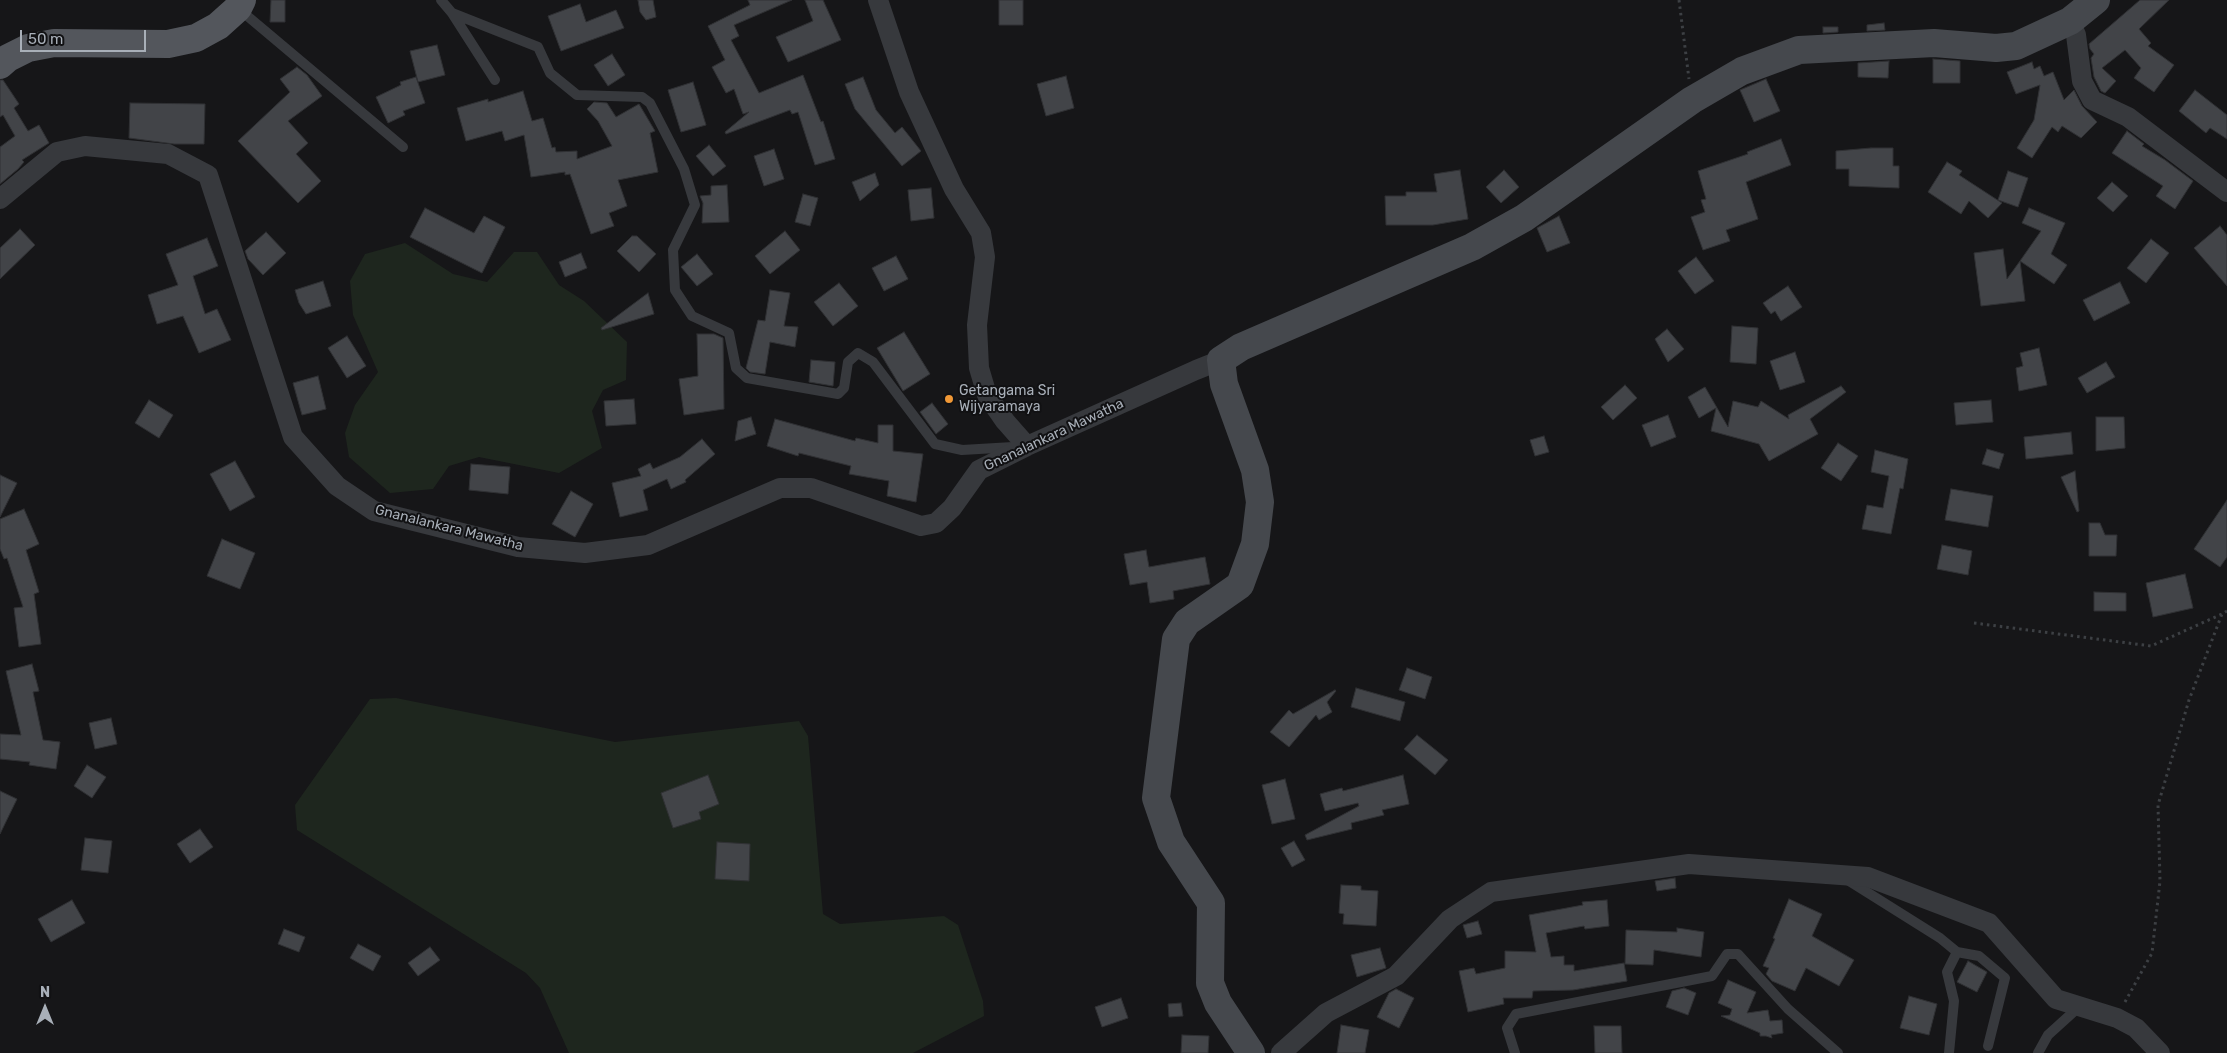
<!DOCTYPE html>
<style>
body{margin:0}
#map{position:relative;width:2227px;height:1053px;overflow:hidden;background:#161618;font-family:Rubik,sans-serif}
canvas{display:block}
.north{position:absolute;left:20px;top:983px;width:50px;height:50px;-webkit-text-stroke:4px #111113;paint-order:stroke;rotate:0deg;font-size:14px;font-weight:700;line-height:20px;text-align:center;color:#a8afb8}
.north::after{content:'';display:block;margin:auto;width:18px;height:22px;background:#a8afb8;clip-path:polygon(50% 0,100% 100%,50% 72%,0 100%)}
.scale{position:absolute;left:20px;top:30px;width:126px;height:22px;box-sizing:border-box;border:2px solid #a8afb8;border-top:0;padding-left:6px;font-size:15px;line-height:18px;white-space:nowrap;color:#a8afb8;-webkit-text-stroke:4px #111113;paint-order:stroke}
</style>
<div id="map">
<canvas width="2227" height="1053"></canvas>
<div class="north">N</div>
<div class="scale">50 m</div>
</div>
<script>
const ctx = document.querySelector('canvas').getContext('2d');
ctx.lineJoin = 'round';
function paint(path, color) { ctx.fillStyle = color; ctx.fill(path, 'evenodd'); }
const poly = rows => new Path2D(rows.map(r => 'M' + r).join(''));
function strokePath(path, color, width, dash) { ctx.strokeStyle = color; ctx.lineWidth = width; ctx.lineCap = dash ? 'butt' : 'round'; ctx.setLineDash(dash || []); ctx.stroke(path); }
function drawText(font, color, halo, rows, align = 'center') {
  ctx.font = font + ' Rubik,sans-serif'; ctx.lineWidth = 4; ctx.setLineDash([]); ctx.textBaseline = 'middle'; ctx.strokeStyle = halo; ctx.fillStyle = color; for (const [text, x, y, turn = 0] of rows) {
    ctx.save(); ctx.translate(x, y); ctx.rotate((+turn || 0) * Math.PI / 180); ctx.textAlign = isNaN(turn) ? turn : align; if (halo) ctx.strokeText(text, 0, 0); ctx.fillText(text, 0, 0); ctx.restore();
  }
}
paint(poly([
 [405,243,453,274,487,282,514,252,537,252,559,285,584,301,627,342,626,380,603,390,592,411,602,448,559,473,479,457,449,466,433,489,390,493,349,457,345,433,355,405,378,372,353,315,350,281,365,254],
 [396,698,615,742,799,721,808,736,823,914,840,924,944,916,958,925,983,1001,984,1016,913,1053,569,1053,540,988,526,973,297,830,295,805,370,699]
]), '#1e261e');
const building = poly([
 [271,0,285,0,285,22,270,22,271,0],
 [638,0,653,0,656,17,646,20,640,12,638,0],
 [748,0,792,0,734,25,739,36,731,40,759,93,803,75,821,122,823,121,835,159,815,165,798,112,792,114,790,110,726,134,725,132,749,112,743,114,734,89,726,93,712,67,725,60,708,26,750,5,748,0],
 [805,0,823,0,841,40,788,62,776,37,813,21,805,0],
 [999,0,1023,0,1023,25,999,25,999,0],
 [2140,0,2169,0,2139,29,2151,43,2148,46,2174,65,2154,92,2134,78,2141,68,2125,50,2102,68,2116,81,2105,93,2101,91,2094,77,2091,58,2094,54,2090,49,2089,44,2140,0],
 [580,4,586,22,616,10,624,28,561,51,548,16,580,4],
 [1884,23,1885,30,1867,31,1867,25,1884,23],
 [1823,27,1838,27,1838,32,1823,33,1823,27],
 [437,45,445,75,418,82,410,51,437,45],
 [612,54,625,75,608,86,594,65,612,54],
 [1933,59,1960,61,1960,83,1933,83,1933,59],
 [1889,61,1888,78,1858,77,1858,63,1889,61],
 [2032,62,2034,69,2040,66,2044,76,2053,72,2064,100,2074,90,2082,106,2097,122,2081,138,2062,126,2058,132,2052,127,2032,158,2017,148,2034,120,2040,85,2016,94,2007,72,2032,62],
 [297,67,307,75,322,96,288,121,308,143,296,154,321,181,298,203,238,141,290,92,280,79,297,67],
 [1066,76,1074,108,1046,116,1037,84,1066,76],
 [416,77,425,103,403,111,405,115,388,123,376,97,401,85,400,82,416,77],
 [863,77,876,110,895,133,902,127,921,151,902,166,855,109,845,84,863,77],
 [1766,79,1780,111,1754,122,1740,90,1766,79],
 [0,80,3,80,19,104,14,108,28,131,39,125,49,143,22,160,24,162,18,169,0,184,0,147,15,136,3,115,0,117,0,80],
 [693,82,706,125,681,132,668,90,693,82],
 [2195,90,2227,115,2227,139,2210,128,2206,133,2179,111,2195,90],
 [523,91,532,121,543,118,552,148,555,147,556,152,577,151,577,159,612,146,598,121,587,109,594,102,607,103,616,117,639,104,655,131,650,133,658,172,618,180,627,206,609,213,614,226,591,234,570,174,565,175,565,172,531,177,524,135,505,141,502,131,466,141,457,108,488,99,488,102,523,91],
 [130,103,205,104,204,144,174,144,129,138,130,103],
 [2127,131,2144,144,2142,146,2165,160,2193,181,2175,209,2156,196,2163,186,2112,153,2127,131],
 [1781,139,1791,165,1746,182,1758,219,1726,230,1730,241,1703,250,1691,217,1705,212,1701,200,1706,199,1698,171,1748,154,1747,152,1781,139],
 [709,145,726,166,713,176,696,156,709,145],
 [1871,148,1893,148,1893,166,1899,166,1899,188,1849,186,1849,169,1836,169,1836,151,1871,148],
 [774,149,784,179,764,186,754,156,774,149],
 [1947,162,1962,171,1959,175,2002,203,1988,218,1969,201,1961,214,1928,192,1947,162],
 [1460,170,1468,219,1433,225,1386,225,1385,196,1406,196,1406,192,1437,192,1434,174,1460,170],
 [1504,170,1519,187,1501,203,1486,187,1504,170],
 [2008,171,2028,178,2018,207,1998,200,2008,171],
 [875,173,879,185,860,201,852,182,875,173],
 [2112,182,2128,196,2113,212,2097,198,2112,182],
 [727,185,729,222,702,223,703,203,700,196,711,195,711,186,727,185],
 [931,188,934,218,911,221,908,190,931,188],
 [803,194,818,198,810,226,795,222,803,194],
 [425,208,474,233,484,216,505,227,482,273,410,237,425,208],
 [2029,208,2065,223,2051,254,2067,265,2054,284,2020,261,2041,231,2022,223,2029,208],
 [1559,216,1570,243,1547,252,1537,228,1559,216],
 [2220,226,2227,235,2227,286,2194,248,2220,226],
 [20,229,35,245,0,279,0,248,20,229],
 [785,231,800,250,770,274,755,256,785,231],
 [266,232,286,253,263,275,248,259,245,251,266,232],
 [632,236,637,236,656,254,639,272,617,251,632,236],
 [207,238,218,266,193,276,205,314,217,309,231,340,199,353,183,316,157,324,148,295,178,285,166,254,207,238],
 [2151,239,2169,253,2146,283,2127,268,2151,239],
 [2003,249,2007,279,2020,261,2025,301,1981,306,1974,253,2003,249],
 [581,253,587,268,565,277,559,262,581,253],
 [697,254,713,274,697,286,681,267,697,254],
 [896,256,908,279,884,291,872,268,896,256],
 [1696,257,1714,281,1695,294,1678,271,1696,257],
 [323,281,331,306,306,314,299,303,295,290,323,281],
 [2120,282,2130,303,2094,321,2083,300,2120,282],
 [839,283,858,306,833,326,814,302,839,283],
 [1788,286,1802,307,1781,321,1775,311,1771,314,1763,303,1788,286],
 [770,290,790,293,784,326,798,327,795,347,770,342,765,374,750,372,746,368,758,320,765,321,770,290],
 [648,293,654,314,602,330,601,328,648,293],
 [1732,326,1758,328,1756,364,1730,362,1732,326],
 [1667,329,1684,349,1668,362,1655,339,1667,329],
 [904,332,930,374,903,391,877,348,904,332],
 [697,334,714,334,723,338,724,409,684,415,679,379,698,376,697,334],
 [347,336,366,366,347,378,328,348,347,336],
 [2039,348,2047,385,2019,391,2016,368,2023,366,2020,353,2039,348],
 [1795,352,1805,382,1780,390,1770,361,1795,352],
 [811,360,835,362,833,386,809,382,811,360],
 [2106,362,2115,377,2087,393,2078,378,2106,362],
 [318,376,326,409,302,415,293,383,318,376],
 [1625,385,1637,398,1613,420,1601,407,1625,385],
 [1841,386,1846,392,1810,419,1818,434,1769,461,1759,444,1711,431,1716,408,1699,418,1688,397,1705,387,1728,427,1733,401,1758,407,1761,401,1789,419,1788,415,1841,386],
 [634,399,636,424,606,426,604,401,634,399],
 [149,400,173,415,159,438,135,423,149,400],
 [1991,400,1993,422,1956,425,1954,403,1991,400],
 [932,403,948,424,936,434,920,412,932,403],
 [1668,415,1676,437,1651,447,1642,425,1668,415],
 [751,417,756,434,735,441,738,421,751,417],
 [2096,417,2124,417,2125,448,2096,451,2096,417],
 [775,419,855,441,856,438,878,443,878,425,893,425,893,451,923,454,916,502,887,496,889,481,849,474,851,466,799,453,798,456,767,446,775,419],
 [2071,432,2073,454,2026,459,2024,437,2071,432],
 [1544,436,1549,452,1535,456,1530,440,1544,436],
 [702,439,715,454,685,480,686,482,671,489,667,479,643,490,648,510,620,517,612,483,641,476,638,469,650,463,653,469,680,457,702,439],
 [1838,443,1858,456,1841,481,1821,468,1838,443],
 [1987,449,2004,454,1999,469,1982,464,1987,449],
 [1875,450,1908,459,1903,489,1900,488,1891,534,1862,529,1867,505,1883,508,1889,476,1871,472,1875,450],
 [235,461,255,497,230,511,210,474,235,461],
 [471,464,510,467,508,494,469,490,471,464],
 [2075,471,2079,511,2077,512,2061,477,2075,471],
 [0,475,17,483,0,517,0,475],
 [1951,489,1993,496,1988,527,1945,520,1951,489],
 [571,491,593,504,575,537,552,524,571,491],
 [2227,500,2227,557,2220,567,2194,549,2227,500],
 [24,509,39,544,26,550,39,592,34,594,41,644,19,647,14,608,23,607,7,558,4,559,0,549,0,519,24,509],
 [2089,523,2100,523,2105,535,2117,535,2116,556,2089,556,2089,523],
 [222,539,255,553,240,589,207,576,222,539],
 [1942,545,1972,551,1968,575,1937,569,1942,545],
 [1146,550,1149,567,1205,557,1210,584,1173,591,1174,599,1150,603,1147,582,1130,585,1124,554,1146,550],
 [2185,574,2193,608,2153,617,2146,583,2185,574],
 [2094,592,2126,593,2126,611,2094,611,2094,592],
 [32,664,39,691,33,692,43,740,60,742,56,769,29,765,30,762,0,759,0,734,21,735,6,671,32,664],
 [1407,668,1432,677,1425,699,1399,690,1407,668],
 [1356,688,1405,702,1400,721,1351,707,1356,688],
 [1335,690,1336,691,1327,702,1332,712,1319,720,1316,715,1289,747,1270,732,1289,710,1293,714,1335,690],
 [111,718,117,744,95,749,89,723,111,718],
 [1417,735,1448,760,1435,775,1404,749,1417,735],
 [87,765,106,777,92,798,74,786,87,765],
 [708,775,719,804,699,812,701,819,673,828,661,793,708,775],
 [1403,775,1409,804,1382,810,1384,815,1351,823,1352,829,1307,840,1305,835,1359,806,1358,803,1325,811,1320,794,1342,788,1343,791,1403,775],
 [1285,779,1295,819,1272,824,1262,785,1285,779],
 [0,791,17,799,0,834,0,791],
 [200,829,213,847,190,863,177,844,200,829],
 [85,838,112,841,108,873,81,870,85,838],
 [1294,841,1305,860,1292,867,1281,848,1294,841],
 [717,842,750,844,749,881,715,879,717,842],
 [1675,878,1676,888,1657,891,1655,881,1675,878],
 [1341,885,1361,886,1361,890,1378,891,1376,926,1343,924,1344,914,1339,913,1341,885],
 [1789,899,1822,914,1812,936,1854,960,1839,986,1806,968,1795,991,1772,981,1766,974,1769,968,1763,966,1775,939,1773,938,1789,899],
 [72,900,85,923,51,942,38,919,72,900],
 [1607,900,1609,926,1585,929,1584,926,1546,933,1551,957,1564,956,1564,965,1574,965,1574,971,1624,963,1627,981,1573,990,1533,991,1532,998,1503,998,1504,1004,1468,1012,1459,971,1474,968,1476,974,1505,968,1505,951,1536,952,1529,915,1583,905,1582,902,1607,900],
 [1478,921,1482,934,1467,938,1463,925,1478,921],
 [1677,928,1704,932,1701,957,1654,950,1653,965,1625,964,1626,930,1677,932,1677,928],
 [284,929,305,937,299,952,278,944,284,929],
 [358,944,381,956,373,971,350,958,358,944],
 [430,947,440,960,418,976,408,963,430,947],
 [1380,948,1386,968,1357,977,1351,955,1380,948],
 [1968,961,1987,972,1977,992,1957,982,1968,961],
 [1728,980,1756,992,1747,1013,1768,1010,1770,1021,1782,1020,1783,1033,1771,1035,1772,1038,1766,1036,1760,1036,1760,1033,1721,1016,1730,1015,1732,1009,1718,1003,1728,980],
 [1684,988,1696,993,1688,1015,1666,1007,1672,991,1684,988],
 [1396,989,1414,998,1399,1028,1377,1017,1389,993,1396,989],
 [1909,996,1937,1004,1929,1035,1900,1028,1909,996],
 [1121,998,1128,1018,1102,1027,1095,1007,1121,998],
 [1181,1003,1183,1016,1169,1017,1168,1004,1181,1003],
 [1341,1025,1369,1030,1365,1053,1337,1053,1341,1025],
 [1594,1026,1621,1026,1622,1053,1595,1053,1594,1026],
 [1182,1035,1209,1036,1208,1053,1181,1053,1182,1035]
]);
paint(building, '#424448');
strokePath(building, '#303134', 1);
strokePath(poly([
 [1679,0,1689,79],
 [1974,623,2151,646,2222,614],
 [2125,1002,2152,953,2160,881,2158,805,2189,700,2222,614,2227,611]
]), '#3d4044', 3, [2.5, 4]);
strokePath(poly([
 [441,0,452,13,495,80],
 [239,9,403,147],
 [452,13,538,47,550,73,577,95,642,97,650,103,684,169,695,205,673,250,675,290,692,316,729,333,736,368,747,378,838,394,844,388,848,362,858,353,873,362,935,444,962,450,1013,447],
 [1846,879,1940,938,1957,952,1979,956,2005,978,1988,1046],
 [1515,1053,1507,1028,1516,1014,1712,976,1727,954,1738,954,1788,1009,1838,1053],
 [1949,1053,1954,1001,1947,972,1957,952],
 [2038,1053,2048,1035,2080,1006]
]), '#37393d', 10);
strokePath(poly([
 [878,0,909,92,954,189,981,233,985,257,977,325,979,368,987,395,1005,421,1027,446],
 [2070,21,2076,35,2082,81,2092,100,2128,117,2227,192],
 [0,199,57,152,85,146,168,154,208,175,293,437,337,486,374,511,518,547,585,553,648,545,780,488,811,488,921,526,936,523,952,508,979,470,1027,446,1196,370,1221,360],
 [1281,1053,1326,1013,1396,976,1450,919,1491,892,1689,864,1868,877,1989,923,2056,999,2117,1018,2136,1028,2160,1053]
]), '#37393d', 20);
strokePath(poly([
 [1251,1053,1218,1003,1210,983,1211,903,1171,842,1156,798,1176,639,1187,622,1240,585,1255,544,1260,502,1255,470,1224,384,1221,360,1241,347,1472,247,1524,218,1692,100,1742,71,1799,50,1934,43,1996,48,2016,46,2070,21,2096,0]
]), '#45484d', 28);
strokePath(poly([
 [0,65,8,58,28,48,54,43,168,44,196,38,218,26,238,8,242,0]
]), '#53565c', 28);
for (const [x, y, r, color] of [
 [949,399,5,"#f09836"]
]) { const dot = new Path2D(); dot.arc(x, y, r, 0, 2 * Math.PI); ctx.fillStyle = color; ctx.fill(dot); strokePath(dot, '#111113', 2); }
drawText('14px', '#a8afb8', '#111113', [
 ["Getangama Sri",959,391],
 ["Wijyaramaya",959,407]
], 'left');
drawText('14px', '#a8afb8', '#111113', [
 ["Gnanalankara Mawatha",1054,435,-25],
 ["Gnanalankara Mawatha",449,528,14]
]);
</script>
